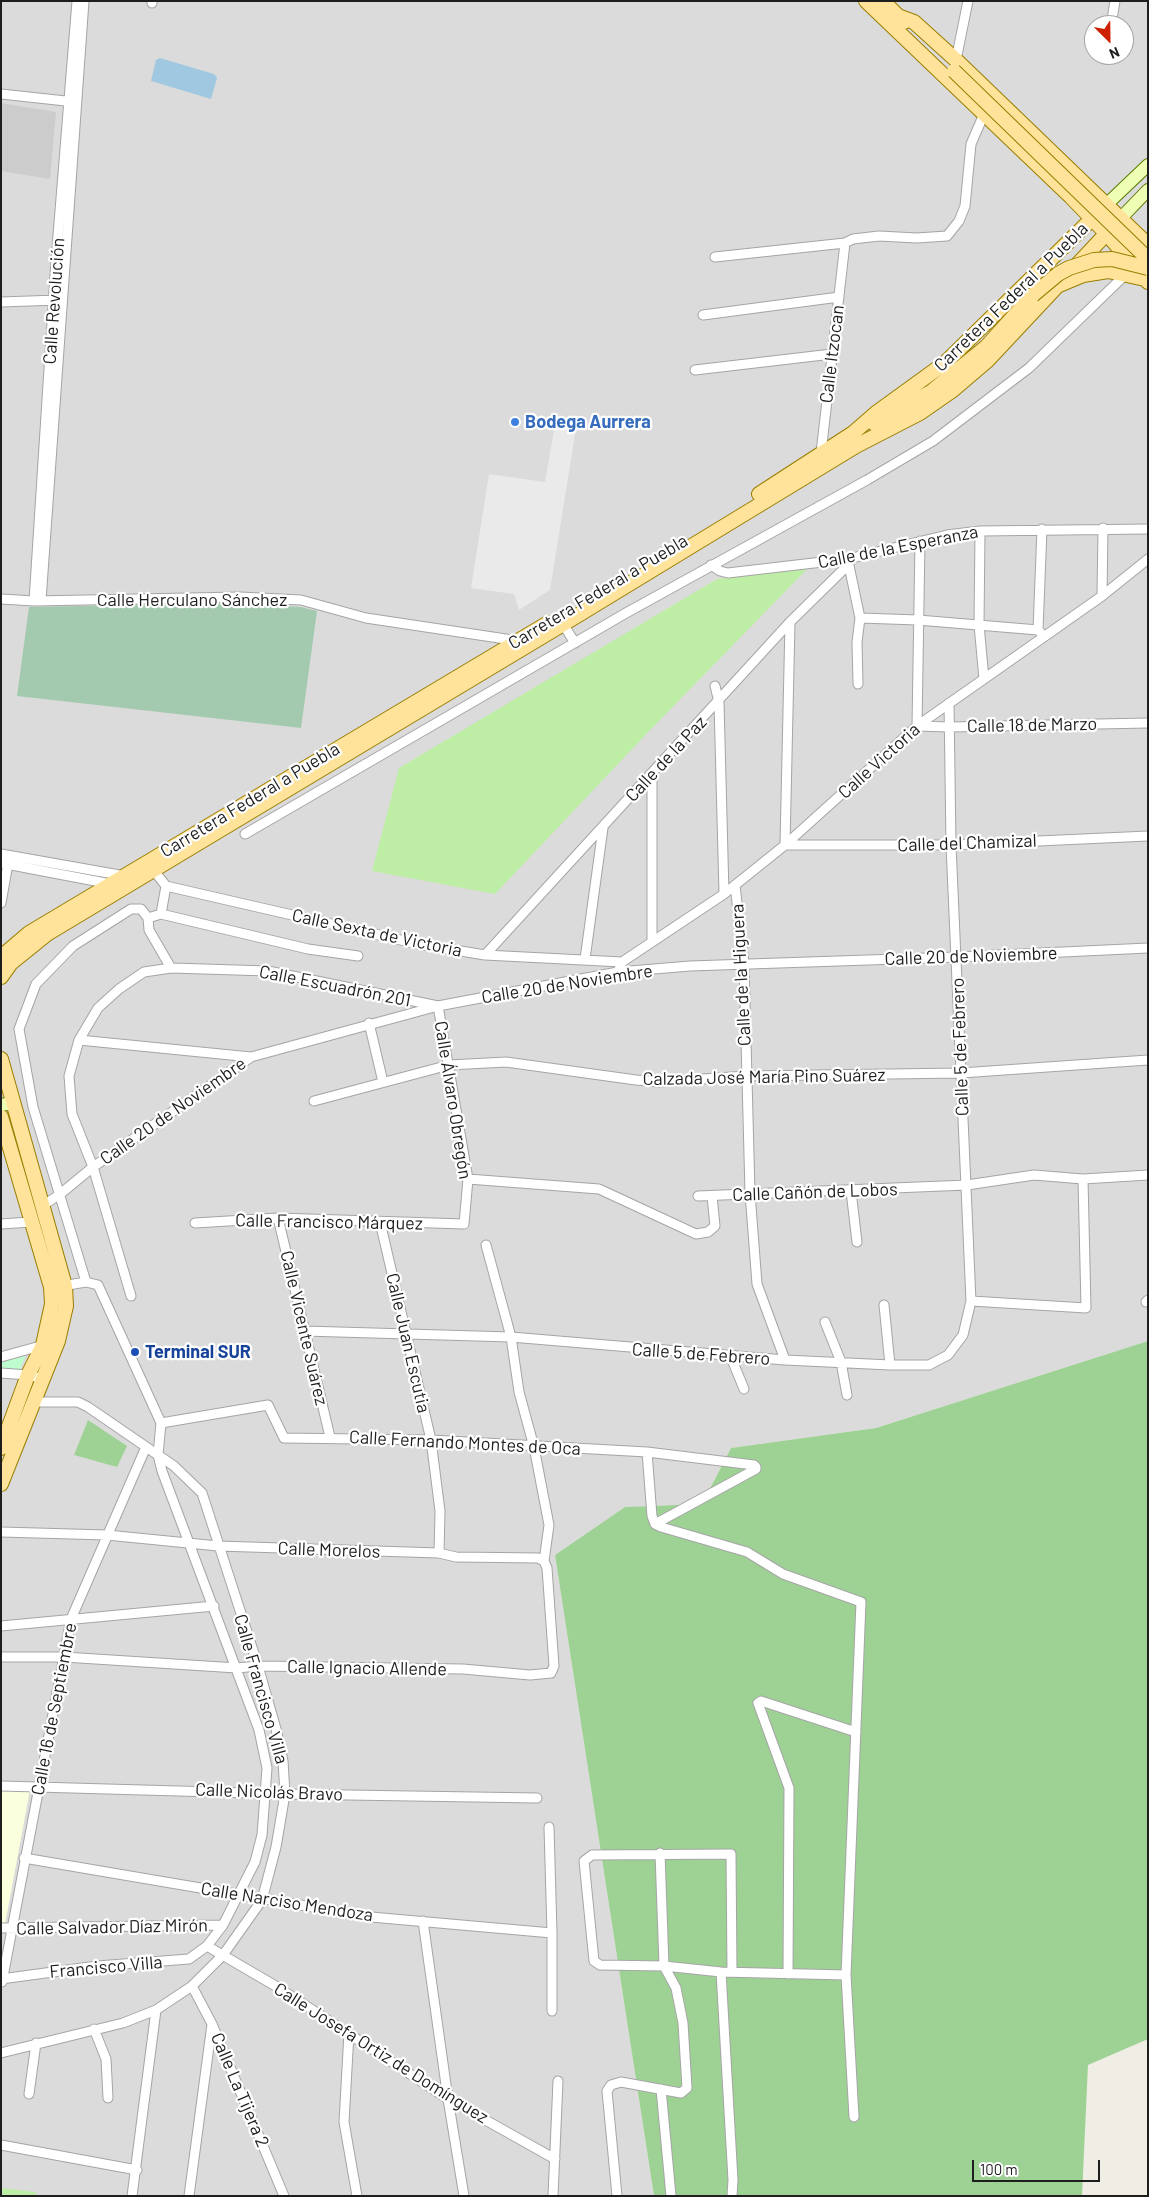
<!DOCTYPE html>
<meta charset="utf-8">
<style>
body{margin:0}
#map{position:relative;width:1149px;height:2197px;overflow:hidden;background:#f0eee4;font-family:Barlow,sans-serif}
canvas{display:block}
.frame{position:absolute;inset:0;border:2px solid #1e1e1e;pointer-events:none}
.north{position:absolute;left:1084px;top:15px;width:50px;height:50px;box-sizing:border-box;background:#fff;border:1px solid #a5a5a5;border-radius:50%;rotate:157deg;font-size:14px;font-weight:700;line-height:20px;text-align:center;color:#1e1e1e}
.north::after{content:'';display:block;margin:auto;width:18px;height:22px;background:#cd2000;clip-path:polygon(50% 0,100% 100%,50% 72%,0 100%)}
.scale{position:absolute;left:972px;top:2160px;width:128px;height:22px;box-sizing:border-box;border:2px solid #1e1e1e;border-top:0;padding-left:6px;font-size:15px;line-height:18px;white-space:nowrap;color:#1e1e1e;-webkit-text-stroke:4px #fff;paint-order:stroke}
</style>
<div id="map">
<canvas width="1149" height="2197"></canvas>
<div class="frame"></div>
<div class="north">N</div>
<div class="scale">100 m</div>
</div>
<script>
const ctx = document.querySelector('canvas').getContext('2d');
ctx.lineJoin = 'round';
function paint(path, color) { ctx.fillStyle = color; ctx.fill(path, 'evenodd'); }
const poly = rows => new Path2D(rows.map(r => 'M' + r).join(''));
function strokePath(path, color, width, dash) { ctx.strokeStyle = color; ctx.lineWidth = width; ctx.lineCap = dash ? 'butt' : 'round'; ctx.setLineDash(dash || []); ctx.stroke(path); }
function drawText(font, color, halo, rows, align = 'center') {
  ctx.font = font + ' Barlow,sans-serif'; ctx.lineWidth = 4.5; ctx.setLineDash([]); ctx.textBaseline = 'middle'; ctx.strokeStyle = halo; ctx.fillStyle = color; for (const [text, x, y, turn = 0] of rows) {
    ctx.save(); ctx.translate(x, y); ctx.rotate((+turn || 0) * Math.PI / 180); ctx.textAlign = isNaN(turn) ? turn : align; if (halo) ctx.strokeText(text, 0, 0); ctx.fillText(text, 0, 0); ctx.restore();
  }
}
paint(poly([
 [1,1,1148,1,1148,1341,876,1428,731,1448,702,1504,625,1507,555,1555,654,2196,1,2196],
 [1094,25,1124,25,1124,55,1094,55]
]), '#dcdbdb');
paint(poly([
 [1,1790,30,1790,5,1924,1,1924]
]), '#faffde');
paint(poly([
 [1,103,56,112,50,179,1,171]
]), '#ccc');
paint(poly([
 [811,565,653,727,495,894,372,871,399,768,717,579],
 [1,2188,36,2192,35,2196,1,2196]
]), '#beeea6');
paint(poly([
 [1148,1341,1148,2039,1088,2065,1082,2196,654,2196,555,1555,625,1507,702,1504,731,1448,876,1428],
 [88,1420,127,1446,117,1467,74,1455]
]), '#9ed295');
paint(poly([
 [240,603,301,607,317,611,301,728,17,696,29,607]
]), '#a3caaf');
paint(poly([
 [27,1353,20,1369,1,1369,1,1360]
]), '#befdcd');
paint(poly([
 [556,419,577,422,550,590,519,610,514,594,471,588,489,474,545,482]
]), '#eaeaea');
paint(poly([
 [160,58,214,74,217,78,211,99,151,81,156,60]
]), '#a1c8e1');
const street = poly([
 [152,3,152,1],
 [1111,25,1115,1],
 [956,60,968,1],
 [1,94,75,102],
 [715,257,845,243,853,239,879,236,917,238,947,236,959,221,965,206,971,144,984,114],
 [1,302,58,300],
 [703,315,839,297],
 [695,370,832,354],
 [823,456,821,453,845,243],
 [980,531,979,625,984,679],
 [920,541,917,726,949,727,1148,723],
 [848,561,860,618,918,620,1038,630],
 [711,565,720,571,728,573,848,559,947,535,980,531,1148,529],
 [1102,596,1103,528],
 [1,599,34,601,240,597,301,600,366,618,519,641],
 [41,600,84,1],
 [34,601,56,260,77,1],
 [790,622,785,845,951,845,1148,836],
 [563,624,575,643],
 [1041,633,1038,630,1042,529],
 [858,684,857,642,860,618],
 [715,686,719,702,724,894],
 [652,774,652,941],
 [245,834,626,613,867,480,933,441,1029,368,1126,274],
 [1,854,125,876],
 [1,863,111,884],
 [152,868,166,886,418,944,485,955,622,962],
 [735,885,744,964,750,1193,757,1284,785,1360],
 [166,886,161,914,148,918,149,930,171,968],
 [1,903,9,858],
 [161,914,308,949,358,956],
 [485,955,790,622,849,564],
 [585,959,603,828],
 [618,972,622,962,724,894,785,845,917,726,1102,596,1148,559],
 [369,1023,383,1082],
 [79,1040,251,1057],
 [314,1101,449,1065,506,1062,636,1080,659,1082,746,1076,961,1073,1148,1060],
 [468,1179,599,1189,696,1234,708,1232,715,1226,712,1196],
 [851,1191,857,1242],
 [698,1196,967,1185,1034,1175,1083,1179,1148,1175],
 [42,1206,59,1195,93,1167,251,1057,438,1006,618,972,690,966,957,957,1148,948],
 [278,1218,330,1437],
 [380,1222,431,1440,440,1511,439,1553],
 [1,1224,31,1222],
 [486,1245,511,1337,519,1392,534,1447,549,1525,544,1561],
 [62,1286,86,1282],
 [131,1296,93,1167,72,1114,69,1076,79,1040,98,1008,119,989,144,972,171,968,268,971,438,1006,468,1179,464,1224,278,1218,195,1223],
 [971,1301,1086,1308,1083,1179],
 [1146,1302,1148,1300],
 [884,1305,890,1365],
 [825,1322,841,1362,847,1395],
 [304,1331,511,1337,785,1360,890,1365,929,1365,948,1355,963,1335,971,1301,951,845,949,703],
 [730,1355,744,1389],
 [1,1357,44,1345],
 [1,1373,28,1375,43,1379],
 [161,1423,268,1405,284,1438,431,1440,647,1452,754,1465,756,1467,756,1469,655,1524],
 [647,1452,652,1516,655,1524,661,1527,747,1552,783,1574,861,1602,846,1975,854,2117],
 [1,1532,107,1535,218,1546,439,1553,456,1557,538,1558,544,1561,547,1568,554,1666,551,1673,530,1675,463,1669,258,1666,237,1668,64,1657,1,1657],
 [1,1626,214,1606],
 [1,1786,285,1794,537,1798],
 [549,1827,552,1933,552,2011],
 [24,1858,371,1917,552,1933],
 [423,1921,448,2099,464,2196],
 [1,1928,223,1925],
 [207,1946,279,1988,448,2099,555,2159],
 [721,1972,733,2180,732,2196],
 [732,1972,731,1854,592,1855,584,1861,594,1961,600,1965,664,1966,721,1972,846,1975],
 [788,1974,789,1788,758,1703,761,1701,856,1732],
 [1,1979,97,1966,189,1959,207,1946,223,1925,255,1862,262,1835,267,1768,259,1730,162,1471,158,1455,161,1423,98,1285,86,1282,33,1107,19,1029,36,984,73,946,131,909,141,909,148,918],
 [2,1982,71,1619,146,1447],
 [192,1986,212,2024,284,2196],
 [94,2029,106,2059,108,2098],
 [349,2033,344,2122,357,2196],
 [1,2053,123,2023,156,2010,192,1986,223,1955,262,1900,276,1847,285,1794,283,1761,276,1729,258,1666,202,1493,174,1466,88,1407,78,1402,33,1402],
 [661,2089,671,2196],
 [29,2094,36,2043],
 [1,2145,137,2170],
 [132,2196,156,2010],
 [189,2196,212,2024],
 [553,2196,558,2081],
 [617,2196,607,2091,611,2085,621,2082,681,2093,687,2088,683,2023,676,1988,664,1966,660,1853]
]);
const secondary = poly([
 [1106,205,1148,165],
 [1121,218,1148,190],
 [1,1105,13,1103]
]);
const primary = poly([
 [866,1,1071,197,1106,233,1148,282],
 [883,1,904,22],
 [898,16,914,22,956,60,1148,245],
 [1059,285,1083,275,1108,271,1145,279],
 [873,423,931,392,986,347,1033,295],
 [759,494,853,433,876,413,945,363,1106,205],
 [1,957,29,933,548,623],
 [1,977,11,963,47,934,575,617,856,446,920,413,953,390,987,361,1121,218],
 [1,1059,65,1286,66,1306,58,1341,1,1484],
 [1,1117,51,1287,52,1304,43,1345,28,1375,1,1448]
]);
strokePath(street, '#a5a5a5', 11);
strokePath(secondary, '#5a7b00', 14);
strokePath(primary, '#997e00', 16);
strokePath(street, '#fff', 9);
strokePath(secondary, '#eefeb4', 12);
strokePath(primary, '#ffe39a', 14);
const primaryBridge = poly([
 [954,71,1148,259],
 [1033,295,1058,274,1069,268,1094,260,1112,259,1148,268]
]);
strokePath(primaryBridge, '#997e00', 16, []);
strokePath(primaryBridge, '#ffe39a', 14);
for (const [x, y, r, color] of [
 [515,422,5,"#3f7fe0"],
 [135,1352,5,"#1a4fb4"]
]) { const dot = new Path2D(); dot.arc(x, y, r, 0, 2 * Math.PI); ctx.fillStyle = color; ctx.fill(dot); strokePath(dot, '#fff', 2); }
drawText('18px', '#1e1e1e', '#fff', [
 ["Carretera Federal a Puebla",1011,297,-44],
 ["Calle Revolución",54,301,-86],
 ["Calle Itzocan",832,354,-83],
 ["Calle de la Esperanza",898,547,-11],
 ["Carretera Federal a Puebla",598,592,-31],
 ["Calle Herculano Sánchez",192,600],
 ["Calle 18 de Marzo",1032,725,-1],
 ["Calle de la Paz",666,759,-47],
 ["Calle Victoria",879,761,-42],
 ["Carretera Federal a Puebla",250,800,-31],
 ["Calle del Chamizal",967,843,-2],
 ["Calle Sexta de Victoria",377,933,12],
 ["Calle 20 de Noviembre",971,956,-2],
 ["Calle de la Higuera",741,975,-93],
 ["Calle 20 de Noviembre",567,984,-9],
 ["Calle Escuadrón 201",335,986,11],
 ["Calle 5 de Febrero",960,1047,-92],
 ["Calzada José María Pino Suárez",764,1077,-1],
 ["Calle Álvaro Obregón",453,1100,81],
 ["Calle 20 de Noviembre",173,1111,-35],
 ["Calle Cañón de Lobos",815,1192,-2],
 ["Calle Francisco Márquez",329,1222,1],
 ["Calle Vicente Suárez",304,1328,77],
 ["Calle Juan Escutia",408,1343,77],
 ["Calle 5 de Febrero",701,1354,4],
 ["Calle Fernando Montes de Oca",465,1443,3],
 ["Calle Morelos",329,1550,2],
 ["Calle Ignacio Allende",367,1668,1],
 ["Calle Francisco Villa",261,1689,74],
 ["Calle 16 de Septiembre",54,1709,-79],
 ["Calle Nicolás Bravo",269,1792,2],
 ["Calle Narciso Mendoza",287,1902,9],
 ["Calle Salvador Díaz Mirón",112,1927,-1],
 ["Francisco Villa",106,1967,-5],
 ["Calle Josefa Ortiz de Domínguez",381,2053,32],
 ["Calle La Tijera 2",240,2090,67]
]);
drawText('bold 18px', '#366cbe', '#fff', [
 ["Bodega Aurrera",525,422]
], 'left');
drawText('bold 18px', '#164399', '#fff', [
 ["Terminal SUR",145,1352]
], 'left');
</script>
